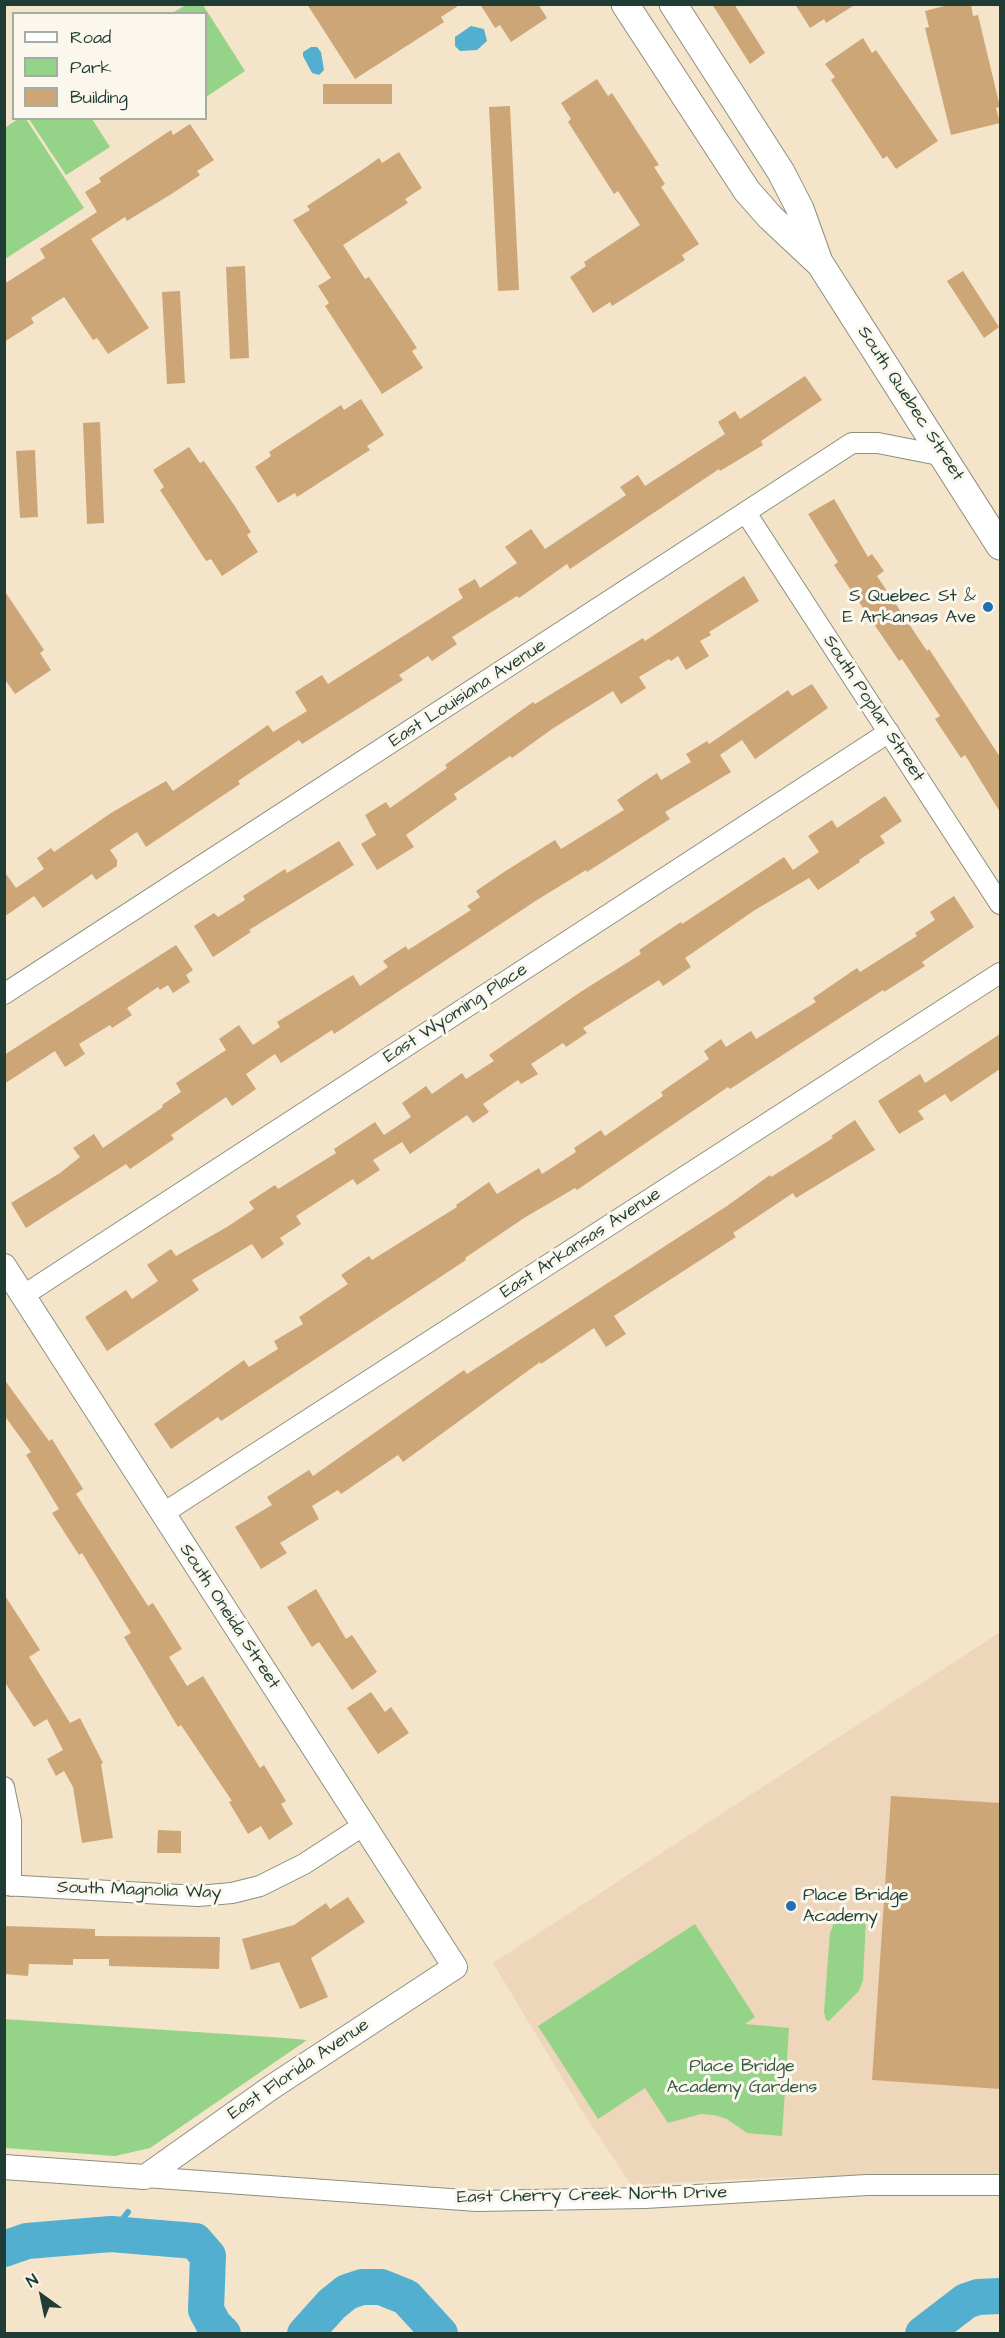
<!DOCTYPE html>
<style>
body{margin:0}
#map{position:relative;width:1005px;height:2338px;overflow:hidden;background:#f4e4c9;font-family:"Architects Daughter",sans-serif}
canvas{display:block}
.frame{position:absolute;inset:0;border:6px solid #1f3d34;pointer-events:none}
.legend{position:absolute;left:12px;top:12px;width:195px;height:108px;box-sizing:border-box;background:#fbf7ec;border:2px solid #a3ada2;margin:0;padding:8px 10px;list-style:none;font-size:18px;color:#1f3d34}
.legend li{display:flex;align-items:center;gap:12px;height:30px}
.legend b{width:30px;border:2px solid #a3ada2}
.north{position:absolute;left:12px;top:2266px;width:60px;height:60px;-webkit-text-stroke:4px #fbf7ec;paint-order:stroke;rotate:327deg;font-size:16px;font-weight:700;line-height:24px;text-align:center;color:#1f3d34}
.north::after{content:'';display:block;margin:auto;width:21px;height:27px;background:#1f3d34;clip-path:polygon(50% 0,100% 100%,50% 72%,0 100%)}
</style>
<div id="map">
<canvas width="1005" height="2338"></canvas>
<div class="frame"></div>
<ul class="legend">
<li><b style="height:8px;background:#fff"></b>Road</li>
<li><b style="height:16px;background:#94d388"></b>Park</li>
<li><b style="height:16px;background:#cda678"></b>Building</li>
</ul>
<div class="north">N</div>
</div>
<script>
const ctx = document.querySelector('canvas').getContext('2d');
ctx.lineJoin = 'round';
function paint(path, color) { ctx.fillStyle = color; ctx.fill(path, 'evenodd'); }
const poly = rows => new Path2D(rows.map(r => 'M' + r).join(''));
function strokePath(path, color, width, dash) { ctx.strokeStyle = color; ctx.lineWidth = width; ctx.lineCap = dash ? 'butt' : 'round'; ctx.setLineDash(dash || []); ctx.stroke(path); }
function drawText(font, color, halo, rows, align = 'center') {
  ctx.font = font + ' "Architects Daughter",sans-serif'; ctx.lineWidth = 6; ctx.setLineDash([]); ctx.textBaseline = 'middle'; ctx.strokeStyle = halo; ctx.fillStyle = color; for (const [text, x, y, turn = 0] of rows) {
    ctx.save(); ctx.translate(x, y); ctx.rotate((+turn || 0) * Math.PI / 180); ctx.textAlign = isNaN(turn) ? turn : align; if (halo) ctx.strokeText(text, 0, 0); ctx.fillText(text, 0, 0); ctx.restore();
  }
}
paint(poly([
 [1000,1632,1000,2174,782,2177,631,2185,579,2106,493,1963]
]), '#eed6bb');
paint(poly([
 [186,5,203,5,245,71,206,97,206,14,172,13],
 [19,118,26,119,84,208,5,259,5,128],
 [29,119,92,119,110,147,66,175],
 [846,1915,859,1915,866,1919,863,1980,859,1991,829,2021,826,2020,824,2012,830,1933,836,1918],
 [695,1924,755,2017,745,2024,789,2028,782,2136,747,2133,727,2119,714,2115,701,2114,668,2123,645,2088,598,2119,538,2026],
 [4,2019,285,2038,307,2040,150,2148,115,2156,5,2148]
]), '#94d388');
paint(poly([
 [471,26,484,29,487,41,477,50,460,51,455,46,455,37],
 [311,47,317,47,321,52,324,70,319,75,312,73,303,56,303,52]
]), '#52afd0');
strokePath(poly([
 [111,2234,128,2212]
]), '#52afd0', 6);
strokePath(poly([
 [4,2249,27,2241,111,2234,195,2241,208,2256,206,2310,214,2325,223,2334],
 [305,2334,332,2304,347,2292,362,2287,381,2287,406,2297,440,2334],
 [923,2334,966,2301,978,2297,1000,2296]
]), '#52afd0', 36);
paint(poly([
 [307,4,461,4,441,17,444,22,355,79],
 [480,4,538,4,547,18,511,42,500,25,495,28],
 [712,4,734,4,765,53,750,64],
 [795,4,856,4,826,23,824,19,810,28],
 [952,4,971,4,973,16,978,15,1000,107,996,108,1000,123,951,135,925,28,929,27,925,11],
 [863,38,872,53,876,50,938,141,896,169,887,156,883,159,831,80,835,77,825,64],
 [597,79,608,96,612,93,659,165,654,167,665,184,661,187,699,244,682,255,685,260,612,306,610,302,593,313,570,277,586,266,584,262,640,225,618,191,614,194,568,122,571,119,561,103],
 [323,84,392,84,392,104,323,104],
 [510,106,519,290,498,291,489,107],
 [190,124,214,160,197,171,200,175,173,193,127,221,125,217,91,239,149,328,108,354,97,338,93,340,64,297,31,318,34,323,4,342,4,284,45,258,40,249,97,212,85,192,101,182,99,178,171,130,173,135],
 [399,152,422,188,405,199,408,203,343,245,365,279,369,277,399,321,417,348,412,351,423,368,382,394,325,306,329,303,318,286,331,278,293,220,310,210,307,206,362,170,379,158,382,163],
 [245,266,249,358,230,359,226,267],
 [963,271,999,327,984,338,947,281],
 [180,291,185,383,167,384,162,292],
 [805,376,822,400,761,441,763,445,720,471,719,469,570,569,567,564,519,598,517,596,452,637,457,644,432,661,428,656,399,675,403,680,302,744,299,740,238,781,240,784,146,847,137,832,110,850,117,860,117,866,96,880,92,874,43,908,34,896,4,917,4,871,16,888,44,869,37,858,51,848,54,852,111,813,166,781,173,791,268,725,273,732,307,711,295,692,322,675,328,684,463,598,458,589,475,579,480,588,517,563,505,547,531,529,545,549,626,495,620,487,638,475,645,486,725,434,718,422,735,411,740,419],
 [361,399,384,435,367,446,370,450,297,497,295,493,278,503,255,467,271,456,269,452,341,405,344,410],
 [100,422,104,523,87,524,83,423],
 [189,447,200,463,204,461,234,505,251,532,247,535,258,552,222,576,211,559,206,561,160,490,164,487,153,470],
 [35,450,38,517,20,518,16,451],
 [834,499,868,557,872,554,884,571,877,576,927,651,929,649,1000,757,1000,812,965,755,961,758,935,719,940,716,902,659,899,661,834,565,838,562,808,514],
 [744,576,759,601,709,632,711,635,700,641,709,656,686,670,678,656,671,661,669,659,639,677,646,688,621,704,613,691,552,729,512,758,510,756,454,794,457,799,406,835,414,847,377,870,361,844,376,835,365,815,386,802,390,808,447,768,445,765,533,702,535,704,643,638,645,641],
 [4,590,44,650,40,653,51,670,15,694,4,678],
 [812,684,828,708,755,759,742,740,720,755,731,772,665,812,670,819,587,872,586,870,537,900,334,1034,332,1030,281,1063,275,1054,246,1074,256,1089,232,1106,226,1097,171,1135,174,1139,130,1169,126,1164,26,1228,11,1203,60,1173,80,1157,73,1148,94,1134,103,1148,163,1107,162,1105,181,1092,176,1083,226,1050,219,1039,239,1025,253,1045,280,1027,277,1022,353,975,360,986,388,967,383,961,406,946,408,950,471,910,467,906,480,897,476,891,504,872,555,840,561,849,624,810,617,800,657,773,661,780,691,762,686,754,707,741,709,744,788,690,792,696],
 [885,796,902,821,880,836,885,843,859,860,860,862,818,890,809,878,755,910,685,958,691,967,663,986,659,980,583,1028,587,1033,566,1047,563,1043,531,1064,538,1074,521,1084,518,1080,483,1104,489,1112,473,1123,467,1115,410,1154,402,1142,373,1160,380,1170,357,1185,353,1179,296,1216,301,1224,280,1238,284,1244,262,1259,252,1244,192,1280,199,1290,107,1351,85,1317,126,1290,132,1299,158,1281,147,1265,171,1249,176,1256,227,1227,254,1209,249,1202,275,1185,278,1189,336,1153,334,1149,375,1122,384,1135,411,1117,402,1103,426,1086,432,1094,462,1073,466,1079,494,1061,489,1055,582,991,641,954,639,950,681,922,682,924,784,857,793,870,819,852,808,836,832,820,837,828],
 [339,841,354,865,249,930,251,932,213,957,194,926,214,913,218,917,245,900,243,896,285,869,287,873],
 [954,896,974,927,922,962,925,966,884,992,883,990,730,1089,728,1087,577,1190,575,1188,524,1218,465,1258,466,1260,221,1421,218,1417,171,1449,154,1424,244,1360,249,1367,278,1349,274,1341,303,1324,299,1317,348,1284,341,1275,369,1256,372,1260,457,1207,456,1205,489,1182,497,1194,539,1168,542,1174,576,1152,574,1148,601,1130,605,1136,663,1096,661,1092,709,1059,704,1051,721,1039,726,1047,751,1031,756,1039,816,1002,813,998,857,968,860,972,917,936,915,933,935,920,930,912],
 [176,945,193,970,186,975,190,982,173,993,168,985,160,990,158,987,127,1008,132,1015,112,1028,110,1025,79,1044,85,1054,65,1067,55,1051,4,1084,4,1055],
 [1000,1034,1000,1069,951,1102,945,1094,918,1111,924,1119,899,1134,878,1101,920,1074,925,1083],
 [855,1120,875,1150,796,1198,793,1193,733,1233,736,1237,614,1316,626,1334,606,1347,594,1328,541,1364,540,1362,403,1462,398,1455,341,1494,338,1490,312,1506,319,1519,280,1543,287,1553,261,1569,235,1527,272,1505,267,1497,309,1470,313,1476,464,1370,467,1374,727,1206,770,1175,771,1177,833,1138,831,1136],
 [4,1379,49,1441,52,1439,83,1489,76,1494,148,1606,153,1603,182,1649,169,1657,187,1686,203,1676,260,1768,264,1765,286,1801,281,1804,293,1824,269,1840,261,1826,248,1834,229,1802,232,1801,181,1725,178,1727,124,1637,131,1633,82,1553,79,1555,52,1513,59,1509,26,1455,31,1452,4,1415],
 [316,1589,346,1639,352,1635,377,1672,352,1690,319,1642,312,1647,287,1607],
 [4,1594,40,1650,29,1657,70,1723,80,1718,103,1763,101,1764,113,1838,82,1843,73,1787,64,1771,56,1776,47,1759,63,1750,47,1719,34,1727,4,1681],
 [371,1692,385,1712,391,1707,409,1733,378,1754,347,1708],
 [891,1796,1000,1803,1000,2089,872,2080],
 [158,1830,181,1831,181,1853,157,1853],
 [348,1897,365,1922,311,1958,328,1997,300,2009,279,1962,251,1970,242,1939,294,1925,326,1903,330,1909],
 [4,1926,95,1929,95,1936,220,1937,219,1969,109,1966,109,1959,73,1959,73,1965,29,1964,28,1976,4,1974]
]), '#cda678');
const minor = poly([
 [746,513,1000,904],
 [4,994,852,443,878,443,944,456],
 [24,1295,889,732],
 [162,1514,1000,973],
 [4,1787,11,1821,11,1886],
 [4,1885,198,1896,232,1893,260,1886,304,1864,364,1825],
 [145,2177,477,2201,645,2198,867,2185,1000,2185]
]);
const tertiary = poly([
 [4,1266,455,1967,272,2087,145,2177,4,2167]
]);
const secondary = poly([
 [625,4,747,191,770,217,818,262],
 [673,4,781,172,800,209,819,262,1000,546]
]);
strokePath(minor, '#8a907e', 22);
strokePath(tertiary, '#8a907e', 26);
strokePath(secondary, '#8a907e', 29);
strokePath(minor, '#fff', 20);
strokePath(tertiary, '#fff', 24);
strokePath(secondary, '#fff', 27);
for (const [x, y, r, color] of [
 [988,607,6,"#1f6fb2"],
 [791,1906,6,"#1f6fb2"]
]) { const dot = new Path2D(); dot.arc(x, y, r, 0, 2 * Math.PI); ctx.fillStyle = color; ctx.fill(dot); strokePath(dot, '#fbf7ec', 2); }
drawText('18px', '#1f3d34', '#fbf7ec', [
 ["South Quebec Street",910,404,57],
 ["East Louisiana Avenue",468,694,-33],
 ["South Poplar Street",873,709,57],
 ["East Wyoming Place",456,1014,-33],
 ["East Arkansas Avenue",581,1244,-33],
 ["South Oneida Street",229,1617,57],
 ["South Magnolia Way",139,1891,2],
 ["East Florida Avenue",299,2070,-34],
 ["East Cherry Creek North Drive",592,2196,-1]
]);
drawText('18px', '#1f3d34', '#fbf7ec', [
 ["S Quebec St &",976,597],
 ["E Arkansas Ave",976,618],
 ["Place Bridge",803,1896,"left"],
 ["Academy",803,1917,"left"]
], 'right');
drawText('18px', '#365b45', '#fbf7ec', [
 ["Place Bridge",742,2067],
 ["Academy Gardens",742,2088]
]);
</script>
